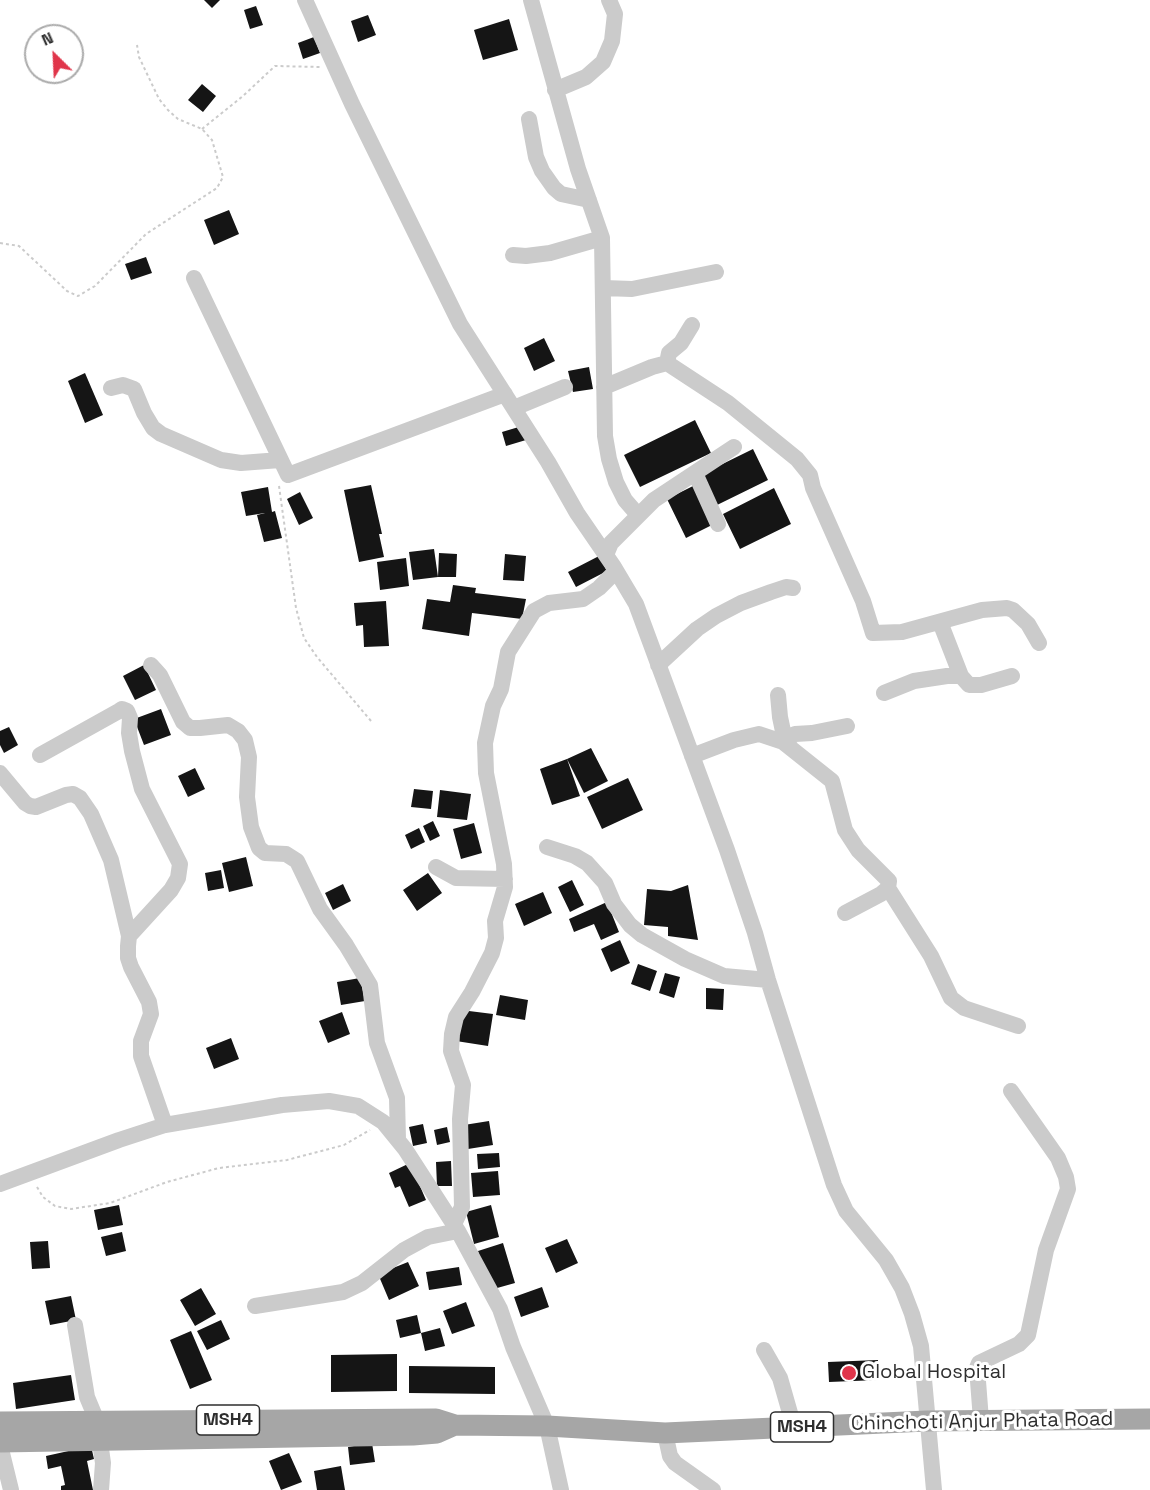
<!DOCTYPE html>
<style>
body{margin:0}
#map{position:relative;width:1150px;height:1490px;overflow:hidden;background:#fff;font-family:"Space Grotesk",sans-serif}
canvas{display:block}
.north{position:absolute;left:24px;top:24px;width:60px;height:60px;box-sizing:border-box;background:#fff;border:2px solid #ababab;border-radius:50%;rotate:336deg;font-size:16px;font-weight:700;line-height:24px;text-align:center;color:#2e2e2e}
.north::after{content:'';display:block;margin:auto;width:21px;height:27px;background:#e0354a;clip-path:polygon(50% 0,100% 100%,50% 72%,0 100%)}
</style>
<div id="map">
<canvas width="1150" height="1490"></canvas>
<div class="north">N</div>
</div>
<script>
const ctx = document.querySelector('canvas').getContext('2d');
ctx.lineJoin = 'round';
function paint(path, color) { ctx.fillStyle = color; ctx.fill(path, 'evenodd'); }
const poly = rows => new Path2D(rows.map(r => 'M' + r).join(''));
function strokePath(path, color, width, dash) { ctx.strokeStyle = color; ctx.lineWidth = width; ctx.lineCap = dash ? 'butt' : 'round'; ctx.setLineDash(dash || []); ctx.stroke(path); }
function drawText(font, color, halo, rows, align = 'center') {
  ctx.font = font + ' "Space Grotesk",sans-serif'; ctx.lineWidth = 6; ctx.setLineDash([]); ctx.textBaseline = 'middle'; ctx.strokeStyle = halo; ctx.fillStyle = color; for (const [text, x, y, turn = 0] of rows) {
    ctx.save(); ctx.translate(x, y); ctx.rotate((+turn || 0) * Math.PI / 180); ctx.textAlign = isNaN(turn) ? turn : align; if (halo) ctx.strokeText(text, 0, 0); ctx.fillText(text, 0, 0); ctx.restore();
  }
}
paint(poly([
 [204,0,220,0,212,8],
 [256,6,263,25,250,29,244,10],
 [368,15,376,35,358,42,351,21],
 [509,19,518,50,483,60,474,30],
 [314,37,320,53,303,59,298,43],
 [202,84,216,96,203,112,188,100],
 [229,210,239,234,214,245,204,220],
 [146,257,152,273,131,280,125,264],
 [544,338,555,361,534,371,524,348],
 [589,367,593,389,573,392,568,371],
 [85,373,103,415,85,423,68,381],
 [695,420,711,453,640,487,624,455],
 [522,426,526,440,506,446,502,432],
 [753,449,768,480,715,506,700,475],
 [371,485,382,534,379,534,384,557,359,562,344,490],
 [695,485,714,524,686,538,667,499],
 [268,487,272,512,275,511,282,538,264,542,257,515,265,513,246,516,241,492],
 [774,488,791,524,740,549,723,514],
 [300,492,313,518,299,525,287,499],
 [434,549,438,577,413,580,409,552],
 [439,553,457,554,456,577,438,577],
 [505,554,526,556,524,581,503,580],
 [599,556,607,571,576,587,568,572],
 [406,558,409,586,380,590,377,562],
 [453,585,476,588,475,593,526,599,522,619,472,613,469,636,422,629,427,599,450,602],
 [386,601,389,646,364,647,363,625,356,626,354,603],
 [144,665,156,690,135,700,123,676],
 [161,709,171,735,144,745,134,719],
 [9,727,18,745,4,753,0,745,0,731],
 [591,748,608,781,584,793,567,759,580,796,552,805,540,769,567,759],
 [195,768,205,789,188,797,178,776],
 [628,778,643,810,602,829,587,797],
 [414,789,433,791,431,809,411,807],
 [440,790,471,794,467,820,437,817],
 [433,821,440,836,430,841,423,826],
 [474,823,482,853,461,859,453,829],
 [419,828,425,842,411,849,405,835],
 [246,857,253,886,229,892,222,863],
 [221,870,224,888,208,891,205,873],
 [428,873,442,893,417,911,403,890],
 [572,880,584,905,570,912,558,887],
 [343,884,351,901,333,910,325,893],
 [688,885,698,940,668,936,668,927,644,925,647,889,671,891],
 [543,892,552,913,524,926,515,904],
 [607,902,619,932,601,940,594,924,574,932,569,919],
 [620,940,630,963,611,972,601,949],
 [638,964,657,971,650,991,631,984],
 [665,973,680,977,674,998,659,993],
 [360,978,365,1001,341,1005,337,982],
 [706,988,724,989,723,1010,706,1009],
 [500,995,528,1000,525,1020,496,1015],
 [461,1010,493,1014,488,1046,456,1041],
 [342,1012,350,1034,328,1043,319,1021],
 [231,1038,239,1059,214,1069,206,1048],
 [489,1121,493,1145,468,1149,464,1125],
 [423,1124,427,1143,413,1146,409,1127],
 [447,1127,450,1142,437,1145,434,1130],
 [499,1153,500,1167,478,1169,477,1154],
 [451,1161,452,1186,437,1186,436,1162],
 [410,1163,426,1200,409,1207,400,1186,395,1188,389,1173],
 [498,1171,500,1195,473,1197,471,1173],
 [119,1205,123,1225,98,1230,94,1210],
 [491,1205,499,1237,474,1244,466,1212],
 [122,1232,126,1251,106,1256,101,1237],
 [567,1239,578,1263,556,1273,545,1248],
 [48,1241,50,1268,32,1269,30,1242],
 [503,1243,515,1283,490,1290,478,1251],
 [408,1262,419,1286,389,1300,378,1274],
 [459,1267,462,1285,429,1290,426,1272],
 [542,1287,549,1307,521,1317,514,1297],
 [201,1288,216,1314,195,1326,180,1300],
 [71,1296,76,1320,50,1325,45,1301],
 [466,1302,475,1326,452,1334,443,1311],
 [417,1315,421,1333,400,1338,396,1320],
 [221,1320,230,1339,207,1350,197,1331],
 [440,1328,445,1346,425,1351,421,1333],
 [191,1331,212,1380,190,1389,170,1340],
 [397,1354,397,1391,331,1392,331,1355],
 [878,1360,878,1380,829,1382,828,1362],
 [409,1366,495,1367,495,1394,409,1393],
 [71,1375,75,1400,16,1409,13,1383],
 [372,1443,375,1462,350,1465,348,1447],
 [91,1446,94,1459,87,1461,93,1490,61,1490,61,1486,65,1485,61,1466,48,1469,46,1456],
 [289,1453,302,1482,281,1490,269,1461],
 [341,1466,345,1490,317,1490,314,1471]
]), '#151515');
strokePath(poly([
 [202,129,243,96,275,66,320,67],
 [0,243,19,246,67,291,78,296,95,286,146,234,217,188,223,177,212,140,202,129,178,119,168,110,159,99,139,57,137,45],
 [279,486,296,608,304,638,317,657,371,721],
 [37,1187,43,1197,55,1206,71,1209,110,1203,167,1182,219,1168,287,1160,344,1145,370,1130]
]), '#cbcbcb', 2, [3, 3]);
strokePath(poly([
 [305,0,352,104,460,324,548,462,577,513,614,567,636,604,727,850,755,933,768,980,834,1185,846,1211,886,1260,902,1288,912,1314,921,1346,934,1490],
 [531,0,578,169,602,238,605,436,609,459,616,482,625,500,638,515],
 [555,90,586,77,603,62,612,41,615,14,609,0],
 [529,119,536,157,542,171,554,188,561,194,589,200],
 [513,255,526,256,550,253,602,238],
 [194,278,288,475,505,394],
 [604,288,632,289,716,272],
 [667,363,669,353,681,343,692,325],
 [604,387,652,367,667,363,728,403,797,459,810,475,813,488,863,601,873,633,902,632,982,610,1007,608,1013,610,1028,624,1039,643],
 [111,388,123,385,134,389,144,413,153,428,161,434,221,460,241,463,280,460],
 [514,408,565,387],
 [695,473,718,524],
 [606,555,611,543,654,500,734,447],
 [940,622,961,676,969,685,981,685,1012,676],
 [151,665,160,675,183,722,190,728,200,728,228,725,238,731,245,740,249,757,247,797,251,827,259,848,265,853,286,854,297,861,320,909,346,945,370,985,377,1043,397,1098,398,1140],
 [658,665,697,629,716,616,741,603,771,592,786,587,793,588],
 [884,693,914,681,947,676,961,676],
 [778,695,780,717,784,736,780,741],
 [783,742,795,734,812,733,847,726],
 [40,755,119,711,122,709,127,711,130,718,129,733,132,751,142,789,180,864,178,878,171,890,129,936,128,946,128,958,131,967,149,1002,151,1014,141,1041,141,1056,165,1125],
 [692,756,734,740,759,734,783,742,832,781,845,830,858,850,889,881,888,888,881,894,845,913],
 [0,773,25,803,30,806,36,807,66,795,73,794,80,798,91,814,111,860,129,936],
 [547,847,575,856,587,863,605,883,614,904,630,925,642,935,685,959,724,976,768,980],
 [436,867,456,878,505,879],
 [888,888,931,956,951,998,964,1008,1018,1026],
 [0,1184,119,1140,165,1125,282,1105,329,1101,358,1106,383,1122,405,1149,458,1231,500,1309,513,1347,547,1426,561,1490],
 [454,1224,462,1207,460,1119,463,1085,451,1051,452,1034,456,1017,472,992,492,953,496,938,495,921,505,887,504,864,486,773,485,743,493,706,501,689,508,652,534,611,549,603,583,599,599,588,616,571],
 [255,1306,343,1292,362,1283,404,1250,428,1237,458,1231],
 [75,1325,87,1397,97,1421,103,1463,101,1490],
 [764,1350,780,1378,790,1413,788,1427],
 [981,1420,977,1368,979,1363,1019,1344,1028,1335,1046,1250,1068,1189,1066,1177,1058,1158,1011,1091],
 [665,1433,670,1456,675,1463,713,1490],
 [0,1445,11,1490]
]), '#cbcbcb', 16);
strokePath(poly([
 [0,1422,436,1419,455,1425,547,1426,665,1433,927,1421,1150,1419],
 [0,1442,413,1435,437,1433,455,1425]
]), '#a6a6a6', 21);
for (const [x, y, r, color] of [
 [849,1373,8,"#e0354a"]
]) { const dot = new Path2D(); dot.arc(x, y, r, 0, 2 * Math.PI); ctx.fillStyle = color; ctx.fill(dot); strokePath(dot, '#fff', 2); }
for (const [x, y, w] of [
 [228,1420,63],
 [802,1427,63]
]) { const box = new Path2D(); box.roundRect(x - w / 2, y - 15, w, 30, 4.5); ctx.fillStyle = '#fff'; ctx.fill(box); strokePath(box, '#2e2e2e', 1.5); }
drawText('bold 18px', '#2e2e2e', null, [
 ["MSH4",228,1420],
 ["MSH4",802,1427]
]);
drawText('20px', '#2e2e2e', '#fff', [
 ["Global Hospital",862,1373]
], 'left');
drawText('20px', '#2e2e2e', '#fff', [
 ["Chinchoti Anjur Phata Road",982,1422,-1]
]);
</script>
